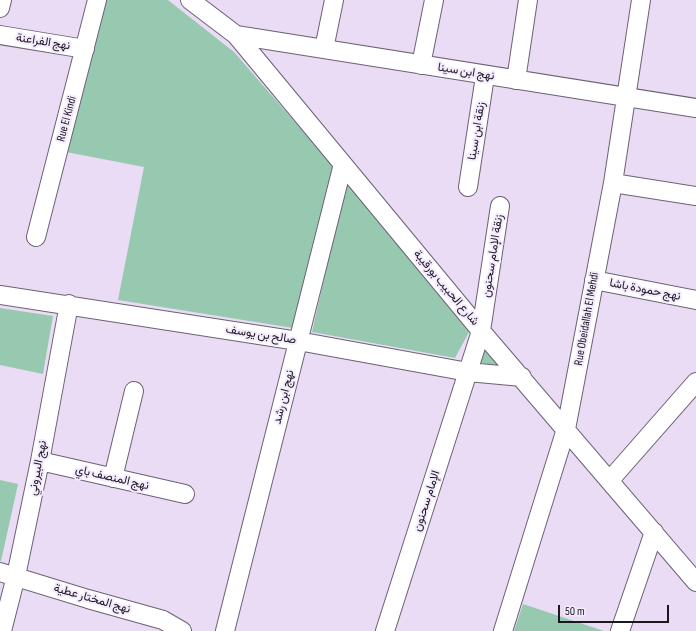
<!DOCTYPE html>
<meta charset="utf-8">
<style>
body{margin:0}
#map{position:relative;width:696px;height:631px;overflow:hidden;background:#e9dcf4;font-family:"Sofia Sans Condensed",sans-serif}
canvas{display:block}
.scale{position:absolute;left:558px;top:605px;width:111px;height:18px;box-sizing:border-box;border:2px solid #1b171f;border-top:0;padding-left:5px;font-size:12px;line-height:14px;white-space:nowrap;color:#1b171f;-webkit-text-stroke:3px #f5ebfe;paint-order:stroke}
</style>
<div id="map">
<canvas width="696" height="631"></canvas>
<div class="scale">50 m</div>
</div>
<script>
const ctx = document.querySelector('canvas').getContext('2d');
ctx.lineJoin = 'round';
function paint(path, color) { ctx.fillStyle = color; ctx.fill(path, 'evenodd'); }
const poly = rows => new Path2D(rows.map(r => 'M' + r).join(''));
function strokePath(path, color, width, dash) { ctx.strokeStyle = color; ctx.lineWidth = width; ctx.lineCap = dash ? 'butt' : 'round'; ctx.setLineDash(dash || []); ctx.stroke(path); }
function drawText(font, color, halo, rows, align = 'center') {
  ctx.font = font + ' "Sofia Sans Condensed",Vazirmatn,sans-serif'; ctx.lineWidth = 4; ctx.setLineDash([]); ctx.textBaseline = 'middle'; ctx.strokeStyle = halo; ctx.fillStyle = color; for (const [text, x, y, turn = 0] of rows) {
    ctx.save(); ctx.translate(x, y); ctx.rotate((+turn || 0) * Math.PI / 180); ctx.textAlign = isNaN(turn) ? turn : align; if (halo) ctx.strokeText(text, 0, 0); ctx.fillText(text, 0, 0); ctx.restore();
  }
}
paint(poly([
 [105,0,168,0,234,52,333,166,293,328,118,300,144,167,66,152],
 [346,181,469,332,455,358,312,332],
 [0,308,53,316,43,374,0,365],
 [484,346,500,366,476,362],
 [0,480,18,484,1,561,0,561],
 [523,604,604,631,514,631]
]), '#96c9b0');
const minor = poly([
 [190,0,236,35,481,331,696,582],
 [0,8,2,0],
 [0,35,85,49],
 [236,35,696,108],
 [324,49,334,0],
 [421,65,434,0],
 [516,80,528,0],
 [613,183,696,196],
 [468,187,485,76],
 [36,237,97,0],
 [594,280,696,300],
 [0,295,298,341,468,372,522,377],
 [40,461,185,494],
 [113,478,134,391],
 [610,480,696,382],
 [0,572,88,599,163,620,182,631],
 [2,631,16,576,40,461,69,304],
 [225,631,343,164],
 [385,631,481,331,500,206],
 [503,631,566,429,613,183,641,0],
 [620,631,654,532]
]);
strokePath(minor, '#6d6176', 20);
strokePath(minor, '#fff', 18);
drawText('12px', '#1b171f', '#f5ebfe', [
 ["نهج الفراعنة",43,42,9],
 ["نهج ابن سينا",466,72,9],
 ["Rue El Kindi",67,119,-75],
 ["زنقة ابن سينا",477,131,-81],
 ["زنقة الإمام سحنون",493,256,-81],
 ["شارع الحبيب بورقيبة",446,288,50],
 ["نهج حمودة باشا",645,290,11],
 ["Rue Obeidallah El Mehdi",587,319,-80],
 ["صالح بن يوسف",261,335,9],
 ["نهج ابن رشد",284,397,-76],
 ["نهج البيروني",38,468,-79],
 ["نهج المنصف باي",112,478,13],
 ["الإمام سحنون",427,501,-72],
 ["نهج المختار عطية",92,599,16]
]);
</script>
